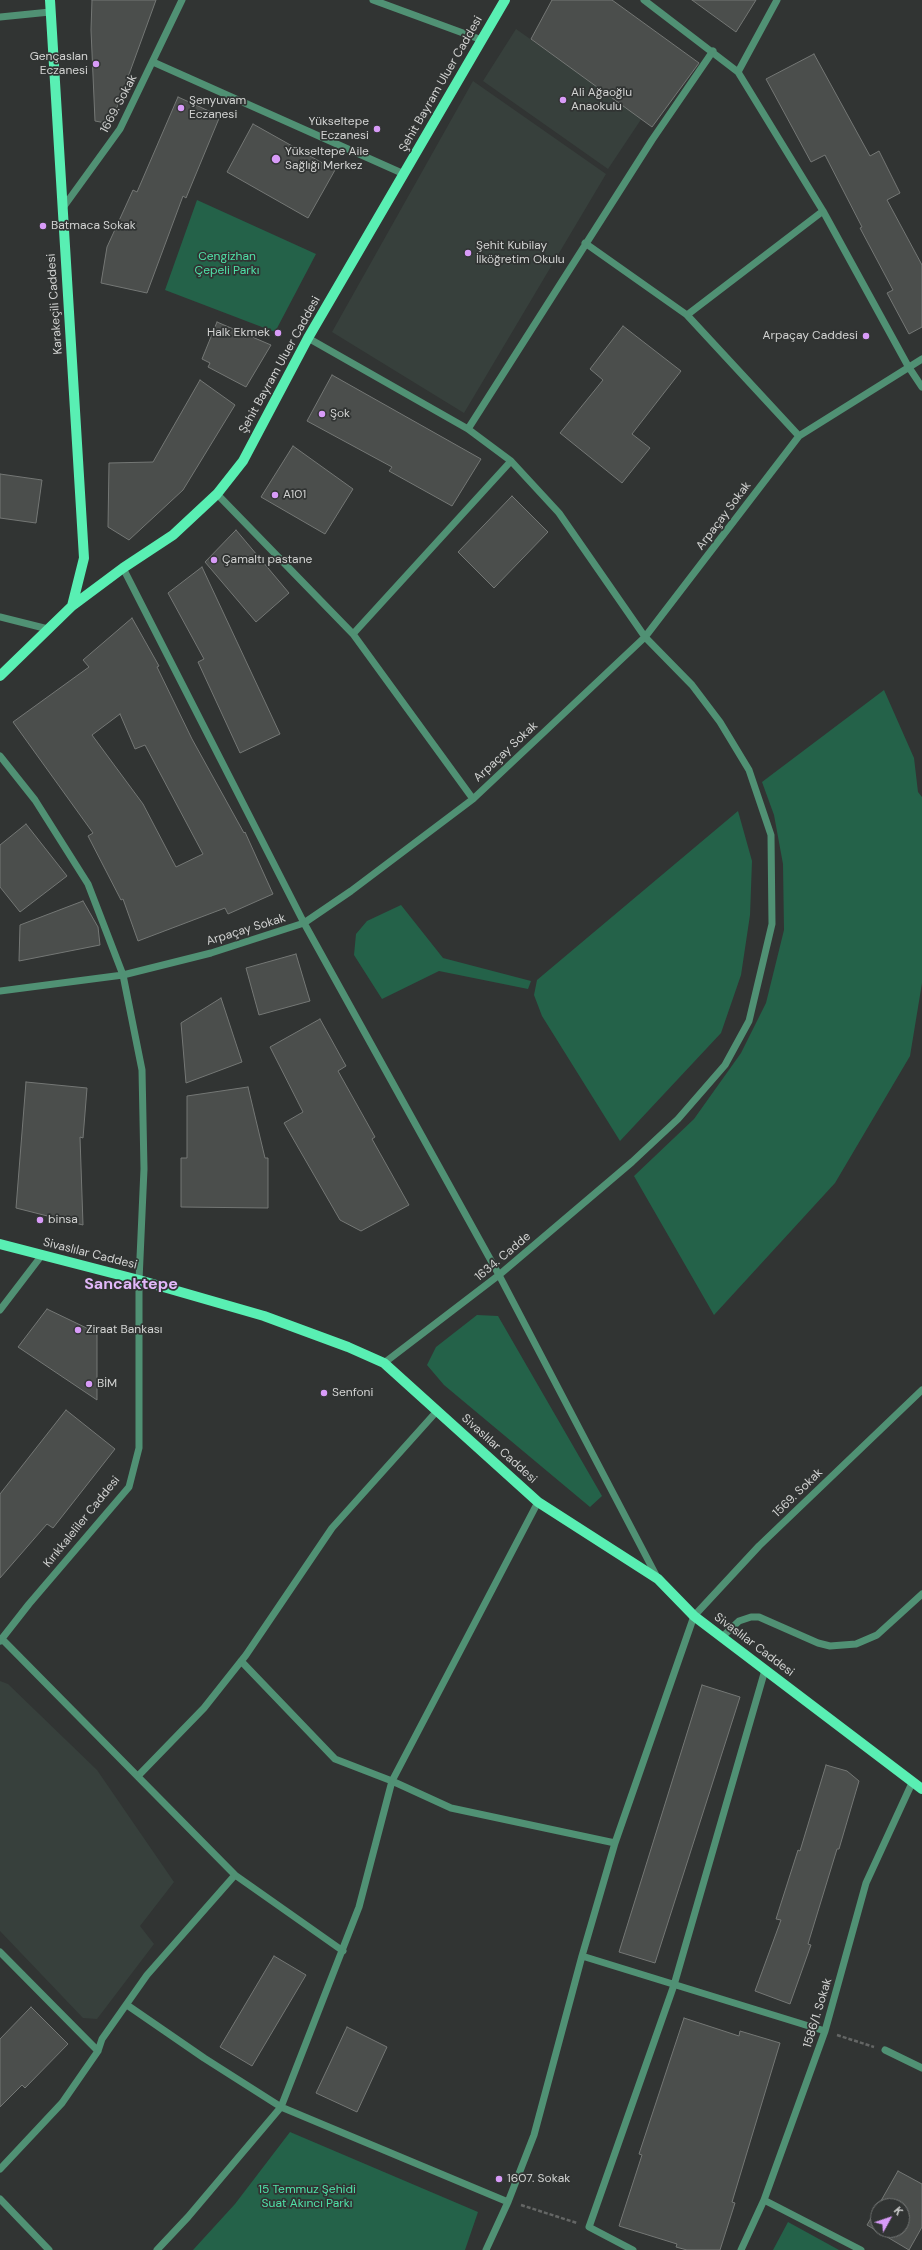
<!DOCTYPE html>
<meta charset="utf-8">
<style>
body{margin:0}
#map{position:relative;width:922px;height:2250px;overflow:hidden;background:#313433;font-family:"DM Sans",sans-serif}
canvas{display:block}
.north{position:absolute;left:870px;top:2198px;width:40px;height:40px;box-sizing:border-box;background:#313433;border:1px solid #717473;border-radius:50%;rotate:50deg;font-size:11px;font-weight:700;line-height:16px;text-align:center;color:#d2d3d2}
.north::after{content:'';display:block;margin:auto;width:14px;height:18px;background:#d89bf8;clip-path:polygon(50% 0,100% 100%,50% 72%,0 100%)}
</style>
<div id="map">
<canvas width="922" height="2250"></canvas>
<div class="north">K</div>
</div>
<script>
const ctx = document.querySelector('canvas').getContext('2d');
ctx.lineJoin = 'round';
function paint(path, color) { ctx.fillStyle = color; ctx.fill(path, 'evenodd'); }
const poly = rows => new Path2D(rows.map(r => 'M' + r).join(''));
function strokePath(path, color, width, dash) { ctx.strokeStyle = color; ctx.lineWidth = width; ctx.lineCap = dash ? 'butt' : 'round'; ctx.setLineDash(dash || []); ctx.stroke(path); }
function drawText(font, color, halo, rows, align = 'center') {
  ctx.font = font + ' "DM Sans",sans-serif'; ctx.lineWidth = 3.5; ctx.setLineDash([]); ctx.textBaseline = 'middle'; ctx.strokeStyle = halo; ctx.fillStyle = color; for (const [text, x, y, turn = 0] of rows) {
    ctx.save(); ctx.translate(x, y); ctx.rotate((+turn || 0) * Math.PI / 180); ctx.textAlign = isNaN(turn) ? turn : align; if (halo) ctx.strokeText(text, 0, 0); ctx.fillText(text, 0, 0); ctx.restore();
  }
}
paint(poly([
 [516,29,642,118,608,169,483,81],
 [473,81,606,174,464,413,332,332],
 [0,1681,8,1684,97,1770,174,1882,140,1926,154,1944,97,2019,83,2018,0,1931]
]), '#37403c');
paint(poly([
 [197,200,316,254,275,332,165,290],
 [884,690,914,758,918,792,922,797,922,983,910,1056,835,1183,714,1315,634,1176,694,1119,741,1053,766,1003,784,930,783,864,774,815,762,782],
 [738,811,752,861,750,915,741,975,721,1033,620,1141,542,1016,534,995,537,980],
 [401,905,443,958,531,981,528,989,439,971,382,999,354,955,356,934,367,921],
 [477,1315,498,1316,602,1496,590,1507,444,1385,427,1365,436,1347],
 [290,2132,478,2212,465,2250,193,2250,235,2204],
 [788,2222,839,2250,773,2250]
]), '#246249');
const building = poly([
 [92,0,156,0,111,124,95,121,91,30,92,0],
 [552,0,612,0,699,63,652,127,531,39,552,0],
 [692,0,756,0,736,32,692,0],
 [814,54,870,156,879,151,900,193,887,200,922,265,922,327,909,334,887,293,893,290,860,228,862,227,825,155,811,162,766,79,814,54],
 [178,97,220,116,186,198,183,196,147,293,101,283,107,247,133,190,137,192,178,97],
 [253,124,335,170,308,218,227,172,253,124],
 [217,322,271,345,246,387,208,367,210,363,202,359,217,322],
 [623,326,681,371,632,434,650,448,622,483,560,433,603,380,590,369,623,326],
 [332,375,481,459,452,506,389,471,392,467,307,421,332,375],
 [200,380,235,405,183,490,129,540,108,527,109,463,153,462,200,380],
 [293,446,353,489,325,534,261,497,293,446],
 [0,474,42,480,36,523,0,518,0,474],
 [512,496,548,532,494,588,458,552,512,496],
 [236,530,289,593,256,622,205,562,236,530],
 [202,567,280,734,240,753,198,662,204,659,168,593,202,567],
 [132,618,159,666,157,667,192,739,244,833,245,832,273,894,228,914,225,908,138,941,123,899,121,900,88,836,93,833,13,722,89,667,83,660,132,618],
 [120,714,135,749,145,745,203,854,176,867,143,804,92,735,120,714],
 [26,824,67,876,20,912,0,887,0,845,26,824],
 [83,901,98,927,100,945,19,961,20,925,83,901],
 [296,954,310,1001,259,1015,246,968,296,954],
 [221,998,242,1062,186,1083,181,1023,221,998],
 [320,1019,346,1066,338,1071,375,1137,372,1139,409,1205,361,1231,340,1220,284,1123,303,1112,270,1047,320,1019],
 [26,1082,87,1088,83,1138,80,1137,83,1225,16,1208,26,1082],
 [248,1087,265,1158,268,1158,268,1208,181,1207,181,1158,187,1158,187,1096,248,1087],
 [47,1309,97,1333,97,1400,18,1347,47,1309],
 [66,1410,115,1449,53,1528,47,1524,0,1578,0,1494,66,1410],
 [702,1685,740,1697,655,1963,619,1952,702,1685],
 [826,1765,847,1771,859,1781,839,1849,837,1849,808,1944,811,1945,790,2004,755,1991,781,1920,776,1919,798,1850,800,1851,826,1765],
 [274,1956,306,1975,252,2066,220,2047,274,1956],
 [31,2007,68,2044,25,2088,22,2085,0,2107,0,2039,31,2007],
 [684,2018,739,2036,740,2031,780,2043,732,2202,735,2203,720,2250,687,2250,676,2247,677,2244,619,2226,642,2155,639,2154,684,2018],
 [347,2027,387,2047,357,2112,316,2093,347,2027],
 [898,2171,922,2184,922,2227,909,2250,867,2225,878,2206,878,2230,902,2230,902,2206,878,2206,898,2171]
]);
paint(building, '#4b4e4c');
strokePath(building, '#747775', 1);
strokePath(poly([
 [837,2035,874,2047],
 [521,2205,577,2223]
]), '#646665', 2.5, [4, 2]);
strokePath(poly([
 [373,0,482,40],
 [644,0,738,72,823,211,908,366,922,387],
 [0,17,50,12],
 [153,62,404,174],
 [738,72,777,0],
 [62,209,120,129,182,0],
 [585,243,687,315,799,436],
 [687,315,823,211],
 [308,338,468,429,511,461,559,513,645,637,692,685,720,722,749,770,771,835,772,924,749,1021,725,1065,678,1119,632,1162,499,1275,384,1363],
 [468,429,652,140,713,51],
 [217,494,353,634,473,799],
 [123,568,304,923,499,1275,658,1579],
 [0,617,48,629],
 [353,634,511,461],
 [0,756,35,800,88,884,123,975,142,1070,144,1169,139,1280,139,1448,129,1487,29,1604,0,1641],
 [0,991,123,975,211,953,304,923,351,891,473,799,645,637,799,436,922,359],
 [0,1310,42,1255],
 [722,1637,739,1621,751,1617,759,1617,818,1643,830,1646,856,1644,877,1635,922,1594],
 [2,1639,235,1875,343,1951],
 [241,1661,335,1759,392,1781,451,1808,615,1843],
 [138,1776,204,1708,246,1655,332,1528,437,1411],
 [0,1952,98,2051],
 [582,1956,825,2031],
 [127,2005,204,2058,281,2107,508,2202],
 [885,2050,922,2068],
 [0,2169,62,2103,98,2051,102,2039,147,1975,235,1875],
 [0,2199,49,2250],
 [764,2200,861,2250],
 [157,2250,188,2217,281,2107,359,1907,392,1781,538,1502],
 [486,2250,508,2202,534,2135,582,1956,615,1843,694,1616,759,1546,922,1390],
 [633,2250,589,2227,674,1985,765,1670],
 [741,2250,764,2200,825,2031,866,1883,912,1783]
]), '#509174', 7);
strokePath(poly([
 [50,0,84,558,72,606],
 [0,676,72,606,123,568,173,535,217,494,243,461,308,338,505,0],
 [0,1244,139,1280,264,1316,348,1347,384,1363,538,1502,658,1579,694,1616,922,1789]
]), '#59efb3', 10);
for (const [x, y, r, color] of [
 [96,64,4,"#d89bf8"],
 [563,100,4,"#d89bf8"],
 [181,108,4,"#d89bf8"],
 [377,129,4,"#d89bf8"],
 [276,159,5,"#d89bf8"],
 [43,226,4,"#d89bf8"],
 [468,253,4,"#d89bf8"],
 [278,333,4,"#d89bf8"],
 [866,336,4,"#d89bf8"],
 [322,414,4,"#d89bf8"],
 [275,495,4,"#d89bf8"],
 [214,560,4,"#d89bf8"],
 [40,1220,4,"#d89bf8"],
 [78,1330,4,"#d89bf8"],
 [89,1384,4,"#d89bf8"],
 [324,1393,4,"#d89bf8"],
 [499,2179,4,"#d89bf8"]
]) { const dot = new Path2D(); dot.arc(x, y, r, 0, 2 * Math.PI); ctx.fillStyle = color; ctx.fill(dot); strokePath(dot, '#313433', 1.5); }
drawText('12px', '#d2d3d2', '#313433', [
 ["Gençaslan",88,57,"right"],
 ["Eczanesi",88,71,"right"],
 ["Ali Ağaoğlu",571,93],
 ["Anaokulu",571,107],
 ["Şenyuvam",189,101],
 ["Eczanesi",189,115],
 ["Yükseltepe",369,122,"right"],
 ["Eczanesi",369,136,"right"],
 ["Yükseltepe Aile",285,152],
 ["Sağlığı Merkez",285,166],
 ["Batmaca Sokak",51,226],
 ["Şehit Kubilay",476,246],
 ["İlköğretim Okulu",476,260],
 ["Halk Ekmek",270,333,"right"],
 ["Arpaçay Caddesi",858,336,"right"],
 ["Şok",330,414],
 ["A101",283,495],
 ["Çamaltı pastane",222,560],
 ["binsa",48,1220],
 ["Ziraat Bankası",86,1330],
 ["BİM",97,1384],
 ["Senfoni",332,1393],
 ["1607. Sokak",507,2179]
], 'left');
drawText('12px', '#d2d3d2', '#313433', [
 ["Şehit Bayram Uluer Caddesi",441,84,-60],
 ["1669. Sokak",119,104,-62],
 ["Karakeçili Caddesi",55,304,-94],
 ["Şehit Bayram Uluer Caddesi",280,365,-61],
 ["Arpaçay Sokak",724,516,-53],
 ["Arpaçay Sokak",506,752,-43],
 ["Arpaçay Sokak",246,930,-17],
 ["Sivaslılar Caddesi",90,1254,14],
 ["1634. Cadde",503,1257,-40],
 ["Sivaslılar Caddesi",499,1449,42],
 ["1569. Sokak",798,1493,-44],
 ["Kırıkkaleliler Caddesi",82,1522,-51],
 ["Sivaslılar Caddesi",754,1645,37],
 ["1586/1. Sokak",818,2013,-73]
]);
drawText('12px', '#4fe2a8', '#313433', [
 ["Cengizhan",227,257],
 ["Çepeli Parkı",227,271],
 ["15 Temmuz Şehidi",307,2190],
 ["Suat Akıncı Parkı",307,2204]
]);
drawText('bold 16px', '#e1b7f9', '#313433', [
 ["Sancaktepe",131,1285]
]);
</script>
